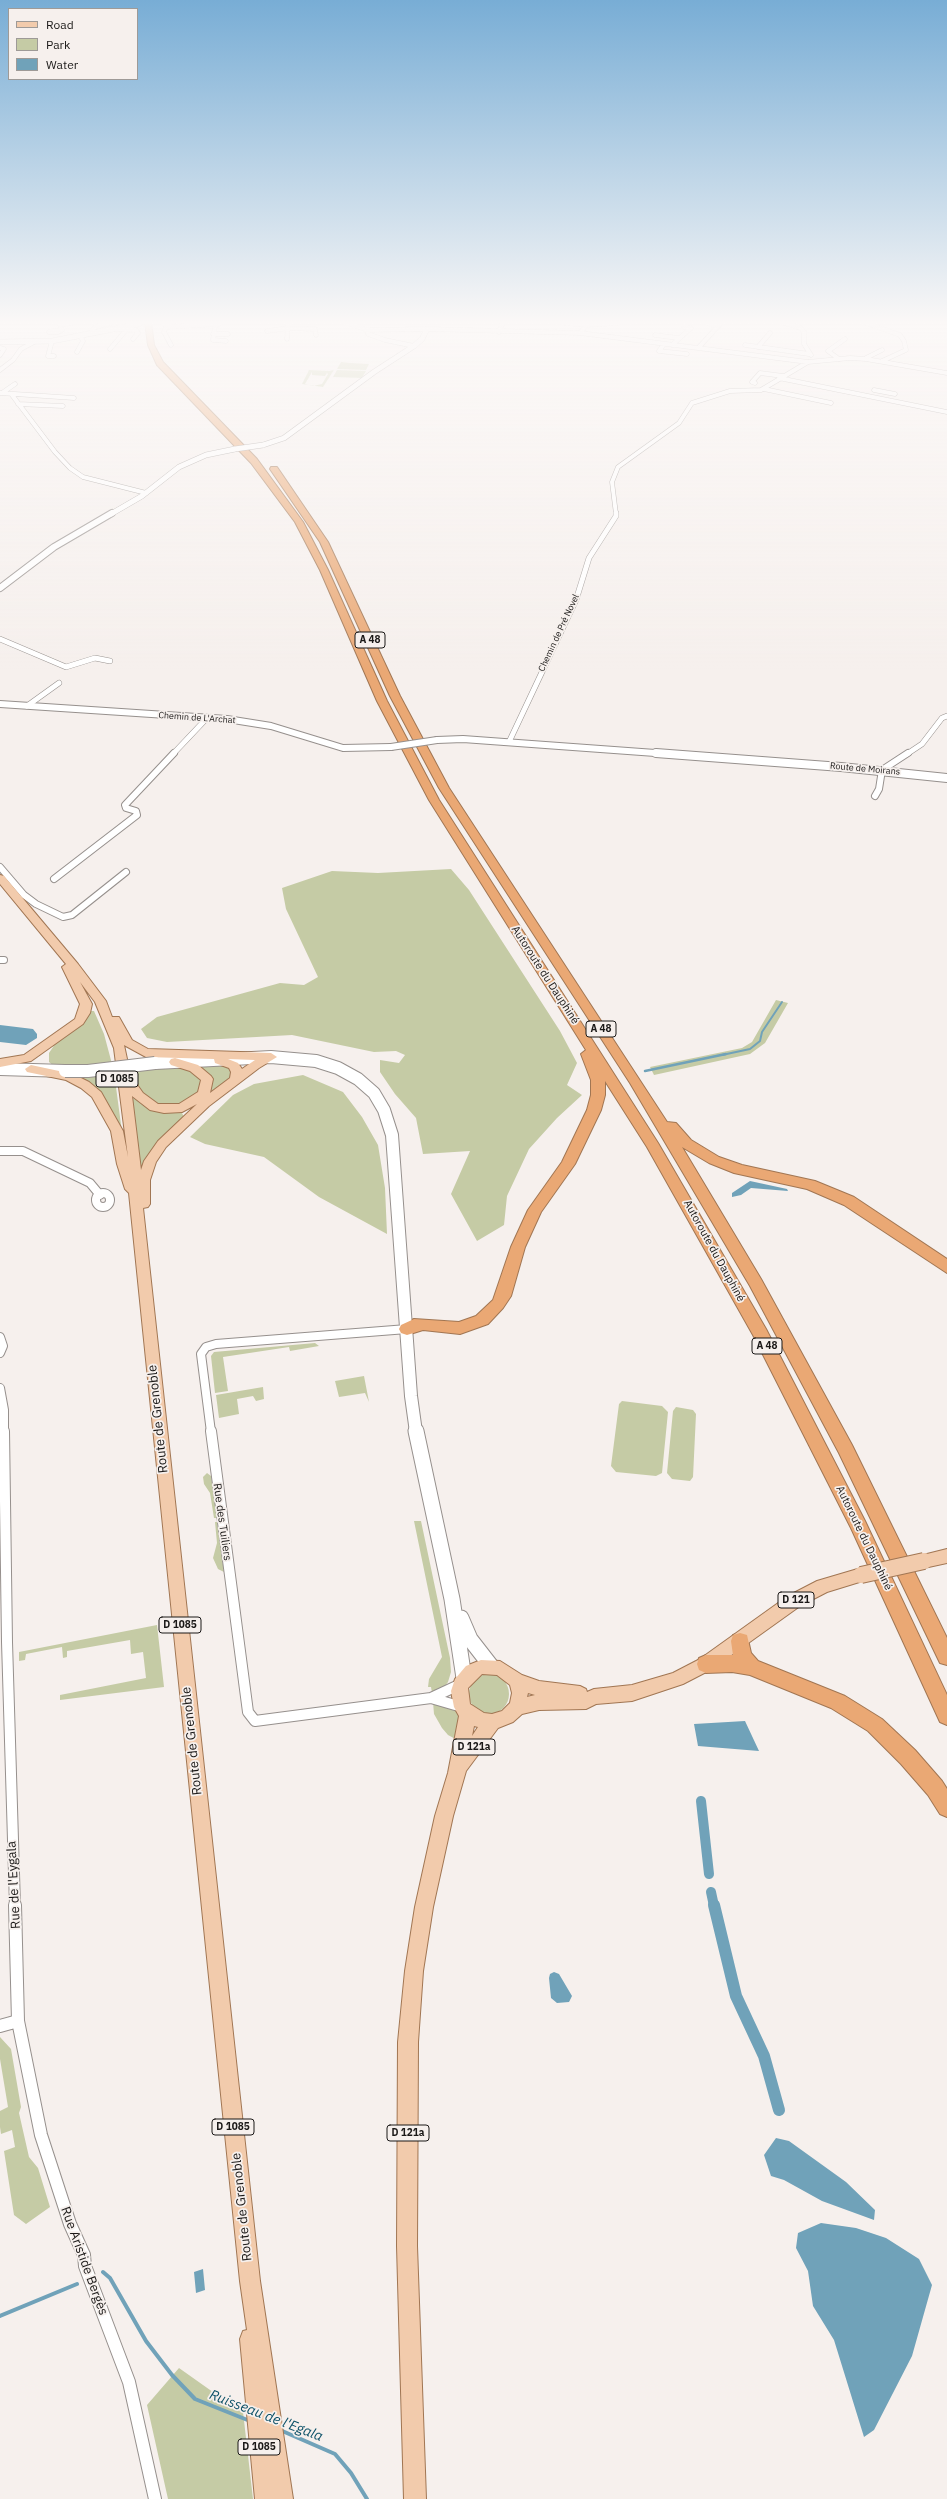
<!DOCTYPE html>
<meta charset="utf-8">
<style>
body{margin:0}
#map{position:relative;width:947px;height:2499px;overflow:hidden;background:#f6f0ed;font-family:"IBM Plex Sans",sans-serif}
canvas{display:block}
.legend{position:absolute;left:8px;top:8px;width:130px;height:72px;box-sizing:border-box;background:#f6f0ed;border:1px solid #9e9a97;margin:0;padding:5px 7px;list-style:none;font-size:12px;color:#1a1817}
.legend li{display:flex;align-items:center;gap:8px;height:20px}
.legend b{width:20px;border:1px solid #9e9a97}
</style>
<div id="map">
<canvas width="947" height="2499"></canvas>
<ul class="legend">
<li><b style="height:5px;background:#f2cbac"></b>Road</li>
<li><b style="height:11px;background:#c5cba5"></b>Park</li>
<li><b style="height:11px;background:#70a2b9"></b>Water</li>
</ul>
</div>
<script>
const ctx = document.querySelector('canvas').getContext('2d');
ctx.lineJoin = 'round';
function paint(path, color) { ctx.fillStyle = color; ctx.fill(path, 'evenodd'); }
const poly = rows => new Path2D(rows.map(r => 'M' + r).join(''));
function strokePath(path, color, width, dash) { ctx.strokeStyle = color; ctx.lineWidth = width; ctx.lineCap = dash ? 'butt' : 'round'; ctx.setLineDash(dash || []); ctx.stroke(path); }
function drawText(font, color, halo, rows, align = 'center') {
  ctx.font = font + ' "IBM Plex Sans",sans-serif'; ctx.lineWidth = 3.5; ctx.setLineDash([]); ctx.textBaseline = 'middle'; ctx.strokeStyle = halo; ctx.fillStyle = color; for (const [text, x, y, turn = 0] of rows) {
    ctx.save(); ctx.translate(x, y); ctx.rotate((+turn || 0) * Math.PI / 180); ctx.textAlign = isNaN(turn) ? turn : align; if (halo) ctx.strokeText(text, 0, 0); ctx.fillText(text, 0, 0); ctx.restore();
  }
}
paint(poly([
 [341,362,351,363,369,364,366,370,337,369],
 [309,370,329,371,334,370,323,387,302,384],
 [325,371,328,374,322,384,313,386,305,384,312,372,312,375,325,376,327,373],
 [337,370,366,371,362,378,333,377],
 [451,869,469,890,560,1031,577,1063,567,1085,582,1095,557,1118,529,1149,507,1196,504,1225,477,1241,451,1194,470,1151,423,1154,416,1118,395,1094,380,1072,380,1060,399,1063,405,1055,396,1051,374,1052,292,1035,167,1042,147,1038,141,1029,157,1017,280,983,304,985,318,977,286,909,282,888,332,871,378,873],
 [776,1000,788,1003,765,1043,750,1054,654,1075,650,1067,742,1048,752,1042],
 [90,1011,94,1011,104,1034,112,1064,55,1067,49,1062,49,1053,57,1041],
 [194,1064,227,1065,233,1070,233,1076,206,1097,212,1087,211,1080,207,1072],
 [174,1066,189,1068,203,1082,202,1090,182,1105,155,1104,146,1100,133,1081,132,1070],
 [114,1072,122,1132,79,1077],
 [303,1075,343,1092,362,1117,378,1145,385,1188,387,1234,319,1197,264,1157,205,1144,190,1137,233,1095,254,1084],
 [134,1098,146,1106,182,1113,184,1117,142,1168,139,1168,131,1101],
 [315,1343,319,1346,290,1351,289,1347,223,1357,228,1391,215,1393,211,1356,214,1352],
 [364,1376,369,1402,365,1393,339,1397,335,1381],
 [263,1387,264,1399,256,1401,253,1396,237,1399,239,1414,219,1418,216,1395],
 [622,1401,662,1406,668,1412,662,1473,656,1476,616,1472,611,1466,619,1404],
 [676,1407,693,1410,696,1414,693,1477,690,1481,672,1479,667,1473,673,1411],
 [207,1473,211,1476,217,1518,214,1518,210,1493,204,1484,203,1477],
 [414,1521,421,1521,450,1658,451,1672,448,1682,442,1690,432,1693,431,1687,428,1687,429,1679,442,1657],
 [215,1522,217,1522,224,1572,218,1569,213,1558,217,1543],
 [157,1625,164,1687,60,1700,60,1695,146,1678,143,1652,131,1654,130,1640,67,1651,67,1657,63,1658,62,1647,26,1654,25,1660,19,1661,19,1652],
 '469 1694a20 20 0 1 1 40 0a20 20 0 1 1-40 0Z',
 [433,1702,455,1710,461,1715,461,1742,448,1735,442,1728,434,1714],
 [0,2037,11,2049,21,2107,19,2113,29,2157,38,2168,50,2207,26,2224,14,2215,4,2151,15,2147,12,2130,1,2134,0,2127,0,2111,8,2107,0,2059],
 [179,2368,227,2402,242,2403,253,2499,168,2499,147,2405]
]), '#c5cba5');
paint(poly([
 [0,1025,33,1029,37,1034,37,1038,26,1045,0,1042],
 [750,1181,787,1189,788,1191,751,1188,741,1195,732,1197,732,1193],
 [745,1721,759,1751,698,1746,694,1724],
 [554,1972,559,1974,572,1996,569,2002,557,2003,551,1998,549,1978,550,1974],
 [776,2138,789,2141,846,2182,875,2210,874,2220,822,2201,784,2180,771,2176,764,2155],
 [821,2223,856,2228,886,2238,919,2259,932,2285,912,2356,874,2430,864,2437,834,2340,813,2306,808,2271,796,2248,798,2233],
 [203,2269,205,2290,196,2293,194,2272]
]), '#70a2b9');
strokePath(poly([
 [722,1055,750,1049,760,1041,762,1032,782,1002]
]), '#70a2b9', 2);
strokePath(poly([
 [645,1071,726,1054]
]), '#70a2b9', 2.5);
strokePath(poly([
 [103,2272,110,2278,146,2341,172,2375,195,2399,250,2421],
 [0,2316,77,2284],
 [280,2430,335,2454,351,2473,367,2499]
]), '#70a2b9', 4);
strokePath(poly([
 [701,1801,709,1874],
 [711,1892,714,1906]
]), '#70a2b9', 10);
strokePath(poly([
 [714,1905,736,1996,764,2056,779,2110]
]), '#70a2b9', 12);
strokePath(poly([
 [139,324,163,323]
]), '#d5d0cd', 5, [5, 2.5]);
const minorFar5 = poly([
 [345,322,367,330,427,329,580,333,808,362,850,358,866,359,947,373],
 [556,322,587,325,588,322],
 [704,322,716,326],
 [781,322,801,328,804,332,804,344,811,355],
 [863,322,900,335,904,341,906,350,882,361],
 [219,324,215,326,213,340,226,341],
 [118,329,136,330,138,333,133,339],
 [62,330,58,332,49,332,52,331,62,330],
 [62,330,60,325,77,322],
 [367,330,368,334,385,340,414,346],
 [267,331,289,328,315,329,316,335],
 [499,332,503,322],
 [90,333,95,327,114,322],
 [580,333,587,325,630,322],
 [213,334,228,334],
 [655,335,678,338],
 [287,339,288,322],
 [52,341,48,356,54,356],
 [664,344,659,351,687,354],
 [171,345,164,332,166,327,219,324],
 [672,345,691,328,684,327],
 [745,345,809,354],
 [699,347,722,322],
 [758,347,770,333],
 [0,348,4,349,0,355],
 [110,349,127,329],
 [77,352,83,341,81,337],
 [866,358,882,350],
 [839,359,828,351,845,339],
 [0,370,13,360,21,349,34,342],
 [779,378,947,412],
 [755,383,752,382,760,373,783,376],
 [764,389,831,403],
 [874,390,895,394],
 [0,393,74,398],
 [2,393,15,384],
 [12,395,55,452,70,468,83,477,146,493],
 [18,404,63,406],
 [616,514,612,482,618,467,679,423,692,403,730,391,761,390,808,362]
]);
const minorFar4 = poly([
 [0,639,66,667,95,658,110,661],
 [27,706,59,683],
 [509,742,576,600,589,558,616,516,616,513],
 [173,754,207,718],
 [907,754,922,744,942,718,947,716]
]);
const minorFar3 = poly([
 [875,796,879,789,882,770,908,753],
 [0,867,24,895,36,904,63,917,72,915,126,872],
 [54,879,137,815,136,811,126,808,125,805,174,753],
 [0,960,4,960]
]);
const minorFar2 = poly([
 [0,1151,23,1151,90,1183,100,1195],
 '96 1200a7 7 0 1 1 14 0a7 7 0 1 1-14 0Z',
 [0,1337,3,1346,0,1353],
 [0,1388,4,1410,4,1432],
 [211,1432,201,1354,206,1347,216,1344,407,1329]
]);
const minorFar1 = poly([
 [4,1431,7,1642,15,1906],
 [211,1431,248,1712,255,1721,431,1698,461,1684],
 [431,1698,462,1707]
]);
const minor = poly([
 [15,1905,18,2021,41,2135,70,2224,84,2255,85,2266,129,2382,155,2499],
 [0,2026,18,2021]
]);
const tertiaryFar2 = poly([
 [195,322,253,322],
 [163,323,173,322],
 [0,342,52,341,139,324],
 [263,445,284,438,374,372,414,346,422,339,427,329],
 [111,514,142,496,179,467,206,455,235,449]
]);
const tertiaryFar1 = poly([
 [0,588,54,547,112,513],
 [0,704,227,719,271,726,343,748,391,747],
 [437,740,463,739,669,754]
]);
const tertiary = poly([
 [656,753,841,767,947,778]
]);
const secondaryFar1 = poly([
 [155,1063,271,1057,316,1061,338,1068,358,1079,374,1093,384,1110,392,1135,411,1396,416,1432],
 [0,1069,65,1071]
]);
const secondary = poly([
 [416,1431,452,1599,464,1678],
 [461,1618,470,1639,491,1666]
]);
const primary = poly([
 [0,875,4,876,78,964,106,1001,112,1017,119,1017,132,1040,148,1049,271,1053,277,1057,259,1068,209,1106,166,1147,156,1162,150,1180,150,1204,148,1207,143,1208,260,2281,293,2499,255,2499,240,2339,243,2331,247,2330,240,2281,129,1193,125,1189,117,1164,111,1131,92,1097,81,1088,66,1080,27,1072,25,1069,31,1065,73,1074,89,1082,101,1092,123,1131,128,1157,114,1048,95,1002,80,982,92,1004,90,1013,83,1024,31,1061,0,1067,0,1059,24,1055,75,1019,80,1004,62,967,66,964,0,884,0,875],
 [124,1045,146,1057,214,1059,215,1063,229,1068,231,1072,230,1078,210,1093,213,1079,211,1076,198,1065,175,1058,171,1059,169,1062,171,1065,190,1071,201,1080,198,1092,179,1104,158,1104,143,1093,138,1086,134,1074,130,1073,124,1045],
 [228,1059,255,1060,242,1069,238,1063,228,1059],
 [132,1096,150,1110,164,1113,182,1112,197,1104,158,1141,144,1161,141,1170,132,1096],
 [947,1549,947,1563,924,1568,919,1566,916,1561,919,1556,947,1549],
 [861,1568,866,1570,869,1575,866,1580,827,1592,800,1606,712,1669,683,1684,632,1701,596,1704,586,1709,539,1710,522,1714,513,1722,498,1728,466,1771,453,1816,433,1907,423,1971,418,2042,417,2246,426,2499,404,2499,397,2246,398,2042,405,1971,415,1907,435,1816,448,1773,459,1716,454,1707,451,1691,455,1679,466,1666,481,1660,500,1661,522,1675,539,1681,580,1686,586,1689,587,1692,594,1689,632,1685,673,1673,700,1659,788,1596,817,1581,861,1568],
 [482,1674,497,1675,510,1685,512,1693,510,1703,502,1711,492,1714,484,1713,470,1704,468,1688,482,1674],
 [528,1693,535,1695,527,1697,528,1693],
 [474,1726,478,1727,472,1736,474,1726]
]);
const motorway = poly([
 [145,322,151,322,154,345,163,362,257,459,303,522,328,570,387,701,439,800,658,1143,766,1329,865,1521,947,1695,947,1725,940,1722,851,1528,753,1335,647,1147,605,1081,605,1095,601,1110,575,1164,541,1212,525,1247,511,1296,503,1308,488,1324,460,1334,423,1330,407,1335,401,1333,399,1329,401,1325,414,1319,459,1322,476,1316,493,1300,511,1247,528,1210,562,1162,587,1110,591,1095,591,1080,581,1054,586,1050,429,800,377,701,320,570,295,522,251,463,157,365,148,345,145,322],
 [271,467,277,467,328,542,400,696,449,788,667,1122,676,1123,691,1140,719,1157,742,1165,815,1181,854,1197,947,1259,947,1273,844,1205,807,1189,734,1173,709,1163,682,1147,761,1279,852,1445,947,1638,947,1665,940,1663,839,1453,750,1286,630,1083,439,788,390,696,320,542,270,469,271,467],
 [740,1633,747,1635,751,1653,758,1661,845,1696,882,1719,915,1750,942,1781,947,1789,947,1817,940,1814,928,1795,901,1764,868,1731,831,1708,750,1675,732,1672,706,1673,699,1670,697,1664,699,1658,706,1655,733,1655,731,1641,733,1635,740,1633]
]);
strokePath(minorFar5, '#96908d', 5);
strokePath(minorFar4, '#96908d', 6);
strokePath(minorFar3, '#96908d', 8);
strokePath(minorFar2, '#96908d', 10);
strokePath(minorFar1, '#96908d', 12);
strokePath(minor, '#96908d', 14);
strokePath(tertiaryFar2, '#96908d', 6);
strokePath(tertiaryFar1, '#96908d', 8);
strokePath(tertiary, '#96908d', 10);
strokePath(secondaryFar1, '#96908d', 14);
strokePath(secondary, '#96908d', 17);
strokePath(primary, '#a17653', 2);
strokePath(motorway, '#a17653', 2);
strokePath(minorFar5, '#fff', 4);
strokePath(minorFar4, '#fff', 5);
strokePath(minorFar3, '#fff', 6);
strokePath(minorFar2, '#fff', 8);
strokePath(minorFar1, '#fff', 10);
strokePath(minor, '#fff', 12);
strokePath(tertiaryFar2, '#fff', 5);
strokePath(tertiaryFar1, '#fff', 6);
strokePath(tertiary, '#fff', 8);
strokePath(secondaryFar1, '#fff', 12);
strokePath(secondary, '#fff', 15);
paint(primary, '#f2cbac');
paint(motorway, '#eaa874');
const tertiaryBridgeFar1 = poly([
 [235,449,263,445]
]);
const tertiaryBridge = poly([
 [391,747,437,740]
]);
const secondaryBridge = poly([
 [65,1071,88,1071,155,1063]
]);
const primaryBridge = poly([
 [861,1575,924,1561]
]);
strokePath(tertiaryBridgeFar1, '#96908d', 6, []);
strokePath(tertiaryBridge, '#96908d', 8, []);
strokePath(secondaryBridge, '#96908d', 14, []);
strokePath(primaryBridge, '#a17653', 18, []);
strokePath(tertiaryBridgeFar1, '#fff', 5);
strokePath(tertiaryBridge, '#fff', 6);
strokePath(secondaryBridge, '#fff', 12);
strokePath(primaryBridge, '#f2cbac', 16);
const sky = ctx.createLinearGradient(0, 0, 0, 672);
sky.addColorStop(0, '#78add5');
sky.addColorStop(0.48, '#fbf8f7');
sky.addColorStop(1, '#fbf8f700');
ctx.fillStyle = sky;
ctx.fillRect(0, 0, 947, 672);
drawText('9px', '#1a1817', '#f6f0ed', [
 ["Chemin de Pré Novel",559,633,-65],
 ["Chemin de L'Archat",197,718,4],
 ["Route de Moirans",865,769,5]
]);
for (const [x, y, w] of [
 [370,640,30],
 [601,1029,30],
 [117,1079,42],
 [767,1346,30],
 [796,1600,36],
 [180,1625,42],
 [474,1747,42],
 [233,2127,42],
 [408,2133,42],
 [259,2447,42]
]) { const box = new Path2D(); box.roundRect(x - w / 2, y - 8, w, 16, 3); ctx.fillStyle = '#f6f0ed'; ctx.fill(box); strokePath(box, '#1a1817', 1); }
drawText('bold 10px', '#1a1817', null, [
 ["A 48",370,640],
 ["A 48",601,1029],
 ["D 1085",117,1079],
 ["A 48",767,1346],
 ["D 121",796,1600],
 ["D 1085",180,1625],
 ["D 121a",474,1747],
 ["D 1085",233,2127],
 ["D 121a",408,2133],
 ["D 1085",259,2447]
]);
drawText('11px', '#1a1817', '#f6f0ed', [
 ["Autoroute du Dauphiné",545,975,57],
 ["Autoroute du Dauphiné",714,1251,61],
 ["Rue des Tuiliers",222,1522,82],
 ["Autoroute du Dauphiné",864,1538,64]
]);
drawText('13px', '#1a1817', '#f6f0ed', [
 ["Route de Grenoble",158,1419,-96],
 ["Route de Grenoble",192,1741,-96],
 ["Rue de l'Eygala",14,1885,-93],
 ["Route de Grenoble",242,2207,-96],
 ["Rue Aristide Bergès",84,2261,70]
]);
drawText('italic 14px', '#0b5067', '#f6f0ed', [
 ["Ruisseau de l'Egala",266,2416,21]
]);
</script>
